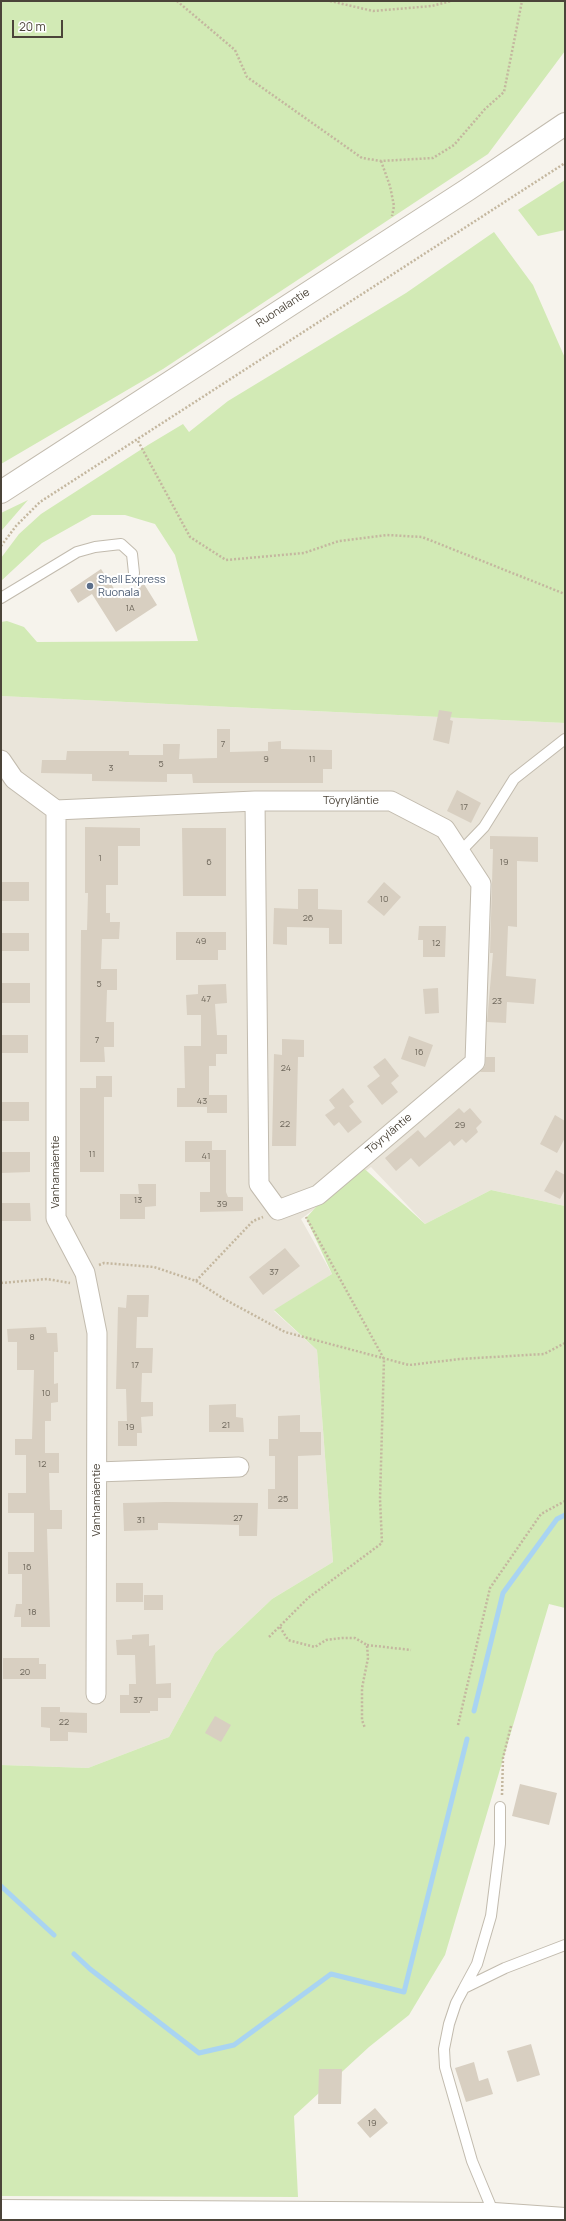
<!DOCTYPE html>
<meta charset="utf-8">
<style>
body{margin:0}
#map{position:relative;width:566px;height:2221px;overflow:hidden;background:#f6f3ec;font-family:Manrope,sans-serif}
canvas{display:block}
.frame{position:absolute;inset:0;border:2px solid #4b4439;pointer-events:none}
.scale{position:absolute;left:12px;top:20px;width:51px;height:18px;box-sizing:border-box;border:2px solid #4b4439;border-top:0;padding-left:5px;font-size:12px;line-height:14px;white-space:nowrap;color:#4b4439;-webkit-text-stroke:3px #fff;paint-order:stroke}
</style>
<div id="map">
<canvas width="566" height="2221"></canvas>
<div class="frame"></div>
<div class="scale">20 m</div>
</div>
<script>
const ctx = document.querySelector('canvas').getContext('2d');
ctx.lineJoin = 'round';
function paint(path, color) { ctx.fillStyle = color; ctx.fill(path, 'evenodd'); }
const poly = rows => new Path2D(rows.map(r => 'M' + r).join(''));
function strokePath(path, color, width, dash) { ctx.strokeStyle = color; ctx.lineWidth = width; ctx.lineCap = dash ? 'butt' : 'round'; ctx.setLineDash(dash || []); ctx.stroke(path); }
function drawText(font, color, halo, rows, align = 'center') {
  ctx.font = font + ' Manrope,sans-serif'; ctx.lineWidth = 4; ctx.setLineDash([]); ctx.textBaseline = 'middle'; ctx.strokeStyle = halo; ctx.fillStyle = color; for (const [text, x, y, turn = 0] of rows) {
    ctx.save(); ctx.translate(x, y); ctx.rotate((+turn || 0) * Math.PI / 180); ctx.textAlign = isNaN(turn) ? turn : align; if (halo) ctx.strokeText(text, 0, 0); ctx.fillText(text, 0, 0); ctx.restore();
  }
}
paint(poly([
 [1,696,565,723,565,1206,491,1190,425,1224,371,1167,301,1219,332,1274,274,1311,317,1350,333,1562,272,1599,215,1653,169,1737,88,1768,1,1765]
]), '#eae5da');
paint(poly([
 [1,1,565,1,565,51,488,154,163,369,1,464],
 [565,180,565,230,538,236,518,210],
 [494,232,533,285,565,358,565,723,1,696,1,622,7,621,24,627,37,642,198,641,175,555,155,524,125,515,92,515,42,543,1,581,1,558,19,534,41,514,148,445,183,424,189,432,228,401,406,293],
 [28,500,2,530,1,531,1,513],
 [357,1162,425,1224,491,1190,565,1206,565,1608,549,1604,445,1955,409,2015,369,2047,294,2116,298,2197,1,2196,1,1765,88,1768,169,1737,215,1653,272,1599,333,1562,317,1350,274,1310,332,1274,306,1218]
]), '#d2eab5');
strokePath(poly([
 [474,1711,503,1593,557,1519,565,1515],
 [1,1886,54,1935],
 [74,1954,90,1969,199,2053,234,2045,331,1974,404,1992,467,1739]
]), '#a9d4f2', 5);
paint(poly([
 [101,569,121,599,144,584,157,605,116,632,92,594,78,603,70,590],
 [439,710,452,712,450,720,453,721,449,744,433,740],
 [217,729,230,729,230,752,268,751,268,742,281,741,281,749,332,750,332,769,323,769,323,783,193,783,192,774,167,774,167,782,92,781,92,774,41,773,42,760,66,760,67,751,129,751,129,755,163,755,163,744,180,744,179,759,217,758],
 [457,790,481,803,471,823,447,811],
 [85,827,140,828,140,846,118,846,118,885,106,885,106,913,110,913,110,922,120,922,119,939,102,939,101,969,117,969,117,990,107,990,106,1022,114,1022,114,1047,104,1047,105,1062,80,1062,81,930,87,930,88,893,85,893],
 [182,828,226,828,226,896,183,896],
 [490,836,538,837,538,862,517,861,517,927,508,926,506,976,536,979,534,1004,507,1002,506,1023,487,1022,493,953,490,953,493,849,490,849],
 [1,882,29,882,29,901,1,901],
 [384,882,401,897,384,916,367,902],
 [298,889,318,889,318,909,342,910,342,944,329,944,329,928,287,927,287,945,273,944,274,908,298,909],
 [419,926,446,926,445,957,423,957,423,940,418,940],
 [176,932,226,932,226,950,218,950,218,960,176,960],
 [1,933,29,933,29,951,1,951],
 [1,983,30,983,30,1003,1,1003],
 [226,984,227,1003,215,1004,217,1035,227,1035,227,1054,216,1054,216,1066,209,1066,209,1095,227,1095,227,1113,207,1113,207,1107,177,1107,177,1088,185,1088,184,1046,201,1046,201,1015,187,1015,186,995,198,994,198,985],
 [438,988,439,1013,425,1014,423,989],
 [1,1035,28,1035,28,1053,1,1053],
 [409,1036,433,1045,425,1067,401,1059],
 [282,1039,304,1040,304,1057,298,1057,296,1146,272,1146,274,1054,282,1055],
 [486,1057,495,1057,495,1072,480,1072,485,1066],
 [385,1058,399,1076,391,1083,398,1092,382,1105,367,1086,380,1076,373,1067],
 [96,1076,112,1076,112,1097,104,1097,104,1172,80,1172,80,1088,96,1088],
 [343,1088,354,1102,349,1106,362,1122,348,1133,339,1122,334,1126,325,1115,335,1108,329,1100],
 [1,1102,29,1102,29,1121,1,1121],
 [459,1108,464,1113,470,1108,482,1122,476,1128,478,1132,466,1143,462,1139,454,1146,450,1141,419,1167,411,1158,396,1171,385,1158,418,1130,425,1138],
 [555,1115,565,1121,565,1138,557,1153,540,1144],
 [185,1141,212,1141,212,1150,226,1150,226,1192,228,1197,243,1197,243,1211,200,1212,200,1192,210,1192,210,1162,185,1162],
 [1,1152,30,1152,30,1172,1,1173],
 [556,1170,565,1175,565,1189,560,1199,544,1191],
 [138,1184,156,1184,156,1206,145,1207,145,1219,120,1219,120,1194,139,1194],
 [1,1203,30,1203,31,1221,1,1221],
 [285,1248,300,1266,263,1295,249,1277],
 [127,1295,149,1295,148,1317,137,1317,136,1348,153,1348,152,1373,142,1373,141,1402,153,1402,153,1416,141,1417,142,1433,137,1433,137,1446,118,1446,118,1421,127,1421,126,1389,116,1389,118,1307,126,1308],
 [46,1327,47,1333,57,1333,58,1352,54,1352,54,1384,58,1383,58,1402,51,1403,51,1421,45,1421,45,1453,59,1453,59,1473,49,1473,50,1510,62,1510,62,1529,47,1529,50,1627,21,1627,21,1617,14,1617,16,1604,22,1604,22,1574,8,1574,8,1552,34,1552,34,1513,8,1513,8,1493,26,1493,26,1455,15,1455,15,1439,32,1439,34,1370,17,1370,17,1342,8,1342,7,1329],
 [236,1404,236,1417,243,1418,244,1432,209,1432,209,1405],
 [300,1415,300,1432,321,1432,321,1455,298,1456,298,1509,268,1509,268,1489,275,1489,275,1456,269,1456,269,1439,278,1439,278,1416],
 [165,1502,258,1503,257,1536,239,1536,239,1525,158,1523,158,1530,124,1531,123,1503],
 [116,1583,143,1583,143,1602,116,1602],
 [144,1595,163,1595,163,1610,144,1610],
 [149,1634,149,1646,155,1645,156,1684,171,1683,171,1698,158,1698,158,1711,150,1711,150,1713,120,1713,120,1695,129,1695,129,1684,136,1684,135,1655,117,1655,116,1640,132,1639,132,1635],
 [3,1658,39,1658,39,1664,46,1664,46,1679,3,1679],
 [41,1707,60,1707,60,1712,87,1713,87,1733,68,1732,68,1741,50,1741,50,1728,41,1727],
 [215,1716,231,1725,221,1742,205,1733],
 [520,1784,557,1793,549,1825,512,1816],
 [531,2044,540,2075,517,2082,507,2051],
 [474,2062,479,2081,488,2078,493,2094,466,2102,455,2068],
 [319,2069,342,2069,341,2104,318,2104],
 [375,2108,388,2123,370,2138,357,2123]
]), '#d8cfc1');
const service = poly([
 [1,598,77,552,95,547,121,544,132,554,134,573],
 [460,852,484,827,514,779,565,739],
 [464,1988,477,1964,491,1916,500,1844,500,1807],
 [494,2214,472,2161,445,2067,444,2049,449,2024,456,2003,464,1988,505,1968,565,1945]
]);
const minor = poly([
 [1,760,14,779,56,810,255,801,391,801,445,829,481,884,475,1062,318,1195,278,1210,259,1184,255,801],
 [56,810,56,1218,85,1273,97,1333,96,1694],
 [97,1472,239,1467]
]);
const tertiary = poly([
 [1,492,467,190,565,124],
 [1,2211,494,2214,565,2219]
]);
strokePath(service, '#c2bbae', 12);
strokePath(minor, '#c2bbae', 21);
strokePath(tertiary, '#c2bbae', 24);
strokePath(poly([
 [177,1,235,50,247,77,362,158,381,161,433,158,454,145,485,109,504,92,522,1],
 [330,1,373,11,432,6,451,1],
 [381,161,390,186,394,206,392,216],
 [138,441,190,537,226,560,304,553,339,541,387,535,422,537,565,594],
 [1,546,16,526,40,502,565,163],
 [99,1265,104,1263,154,1267,196,1281,253,1221,263,1217],
 [196,1281,224,1299,285,1332,409,1365,460,1359,544,1354,565,1343],
 [1,1283,47,1279,70,1283],
 [280,1627,288,1640,315,1647,326,1640,342,1638,355,1638,367,1645,368,1658,362,1688,362,1720,365,1728],
 [269,1637,308,1598,382,1543,380,1499,384,1359,306,1217],
 [367,1645,411,1650],
 [458,1725,490,1588,541,1514,565,1501],
 [502,1795,503,1758,511,1726]
]), '#c4b79f', 2.5, [2, 2]);
strokePath(service, '#fff', 10);
strokePath(minor, '#fff', 19);
strokePath(tertiary, '#fff', 22);
for (const [x, y, r, color] of [
 [90,586,4,"#5c6f8a"]
]) { const dot = new Path2D(); dot.arc(x, y, r, 0, 2 * Math.PI); ctx.fillStyle = color; ctx.fill(dot); strokePath(dot, '#fff', 1.5); }
drawText('9px', '#6e675b', null, [
 ["1A",130,608],
 ["7",223,744],
 ["9",266,759],
 ["11",312,759],
 ["5",161,764],
 ["3",111,768],
 ["17",464,807],
 ["1",100,858],
 ["6",209,862],
 ["19",504,862],
 ["10",384,899],
 ["26",308,918],
 ["49",201,941],
 ["12",436,943],
 ["5",99,984],
 ["47",206,999],
 ["23",497,1001],
 ["7",97,1040],
 ["16",419,1052],
 ["24",286,1068],
 ["43",202,1101],
 ["22",285,1124],
 ["29",460,1125],
 ["11",92,1154],
 ["41",206,1156],
 ["13",138,1200],
 ["39",222,1204],
 ["37",274,1272],
 ["8",32,1337],
 ["17",135,1365],
 ["10",46,1393],
 ["21",226,1425],
 ["19",130,1427],
 ["12",42,1464],
 ["25",283,1499],
 ["27",238,1518],
 ["31",141,1520],
 ["16",27,1567],
 ["18",32,1612],
 ["20",25,1672],
 ["37",138,1700],
 ["22",64,1722],
 ["19",372,2123]
]);
drawText('11px', '#4b4439', '#fff', [
 ["Ruonalantie",283,308,-33],
 ["Töyryläntie",351,801],
 ["Töyryläntie",389,1134,-40],
 ["Vanhamäentie",56,1172,-90],
 ["Vanhamäentie",97,1500,-90]
]);
drawText('11px', '#4e5e75', '#fff', [
 ["Shell Express",98,580],
 ["Ruonala",98,593]
], 'left');
</script>
